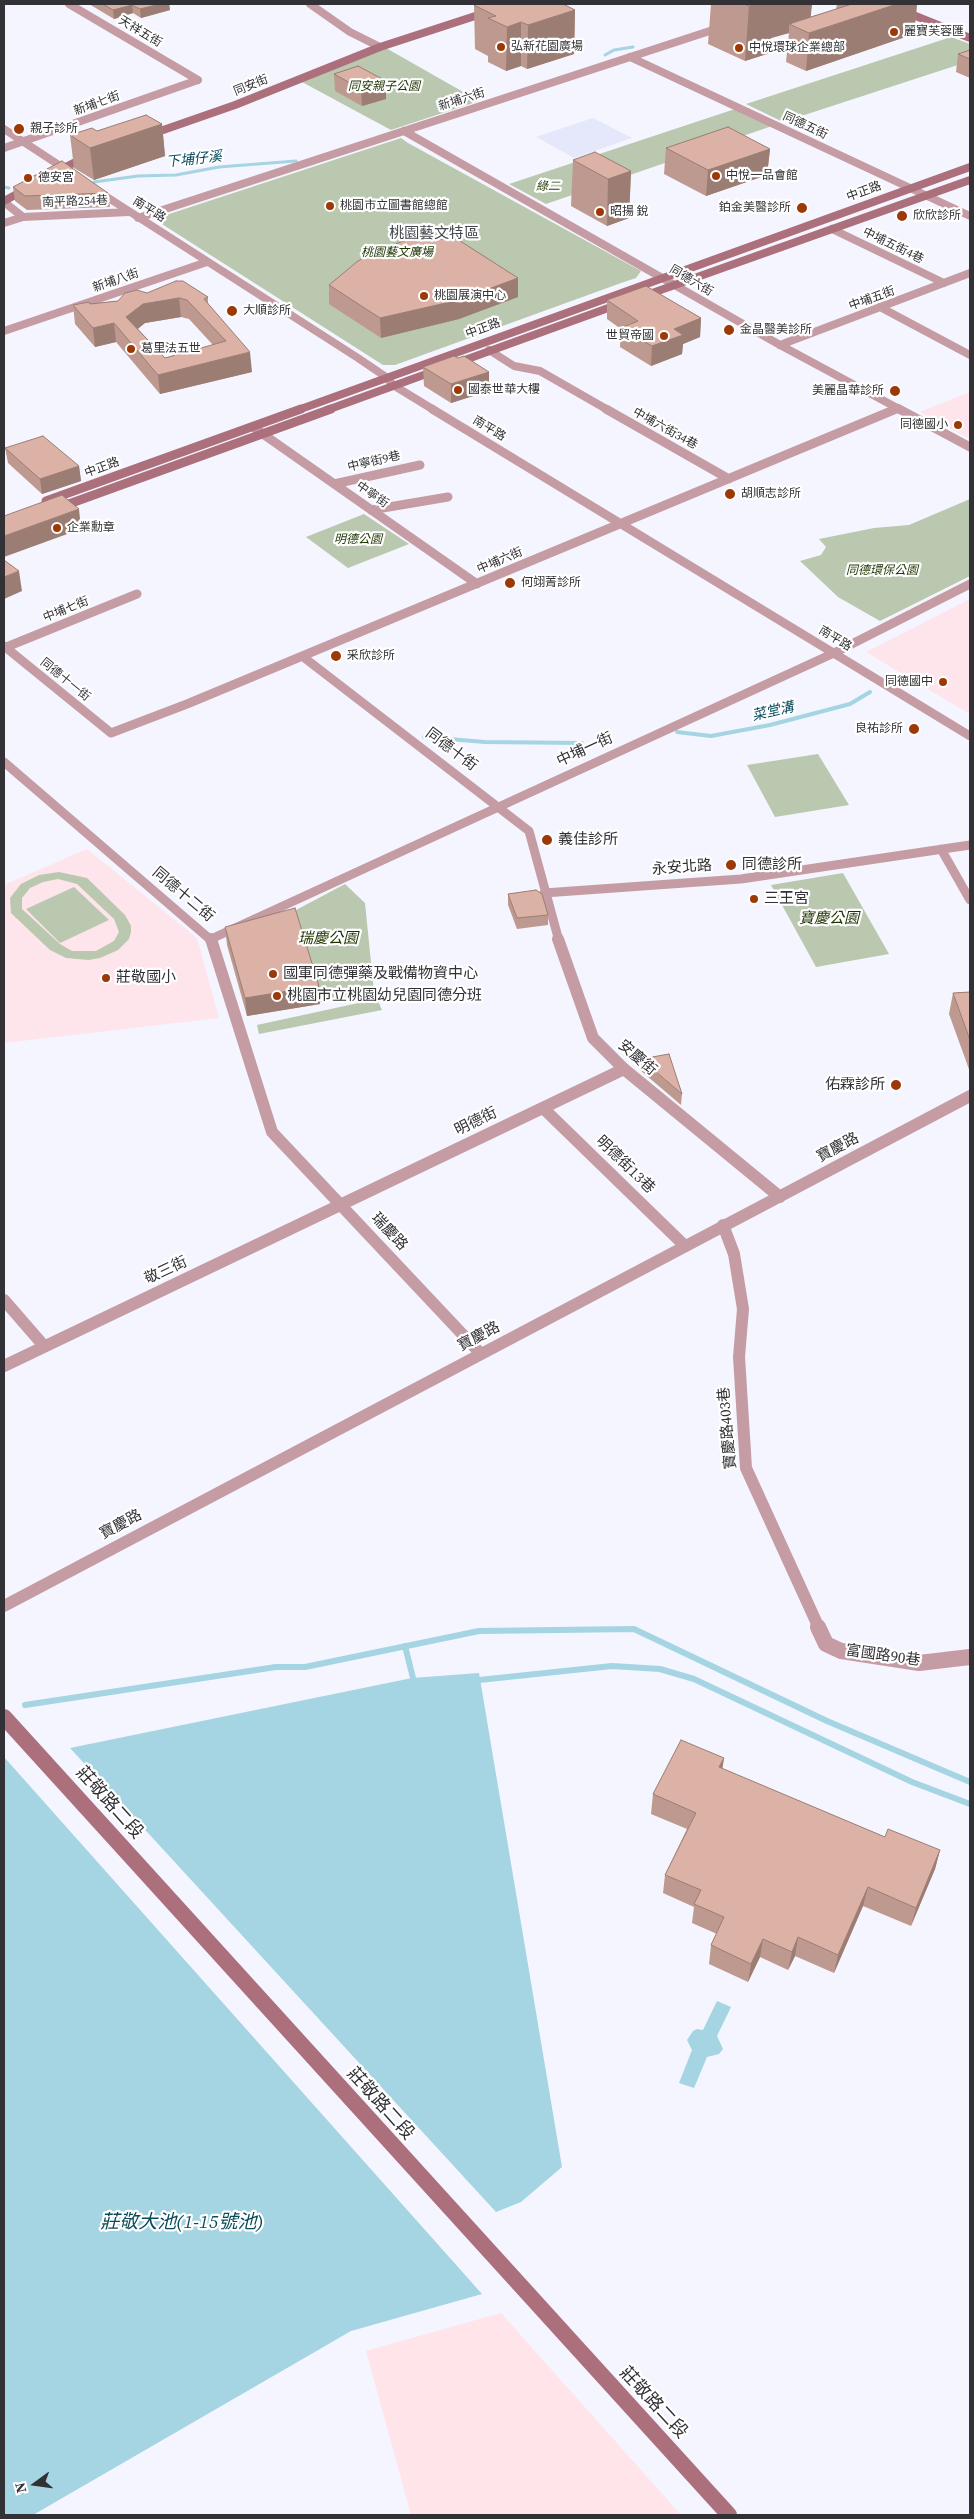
<!DOCTYPE html>
<meta charset="utf-8">
<style>
body{margin:0}
#map{position:relative;width:974px;height:2519px;overflow:hidden;background:#f4f5fe;font-family:"Source Serif 4",serif}
canvas{display:block}
.frame{position:absolute;inset:0;border:5px solid #323236;pointer-events:none}
.north{position:absolute;left:10px;top:2459px;width:50px;height:50px;-webkit-text-stroke:4px #fff;paint-order:stroke;rotate:256deg;font-size:14px;font-weight:700;line-height:20px;text-align:center;color:#323236}
.north::after{content:'';display:block;margin:auto;width:18px;height:22px;background:#323236;clip-path:polygon(50% 0,100% 100%,50% 72%,0 100%)}
</style>
<div id="map">
<canvas width="974" height="2519"></canvas>
<div class="frame"></div>
<div class="north">N</div>
</div>
<script>
const ctx = document.querySelector('canvas').getContext('2d');
ctx.lineJoin = 'round';
function paint(path, color) { ctx.fillStyle = color; ctx.fill(path, 'evenodd'); }
const poly = rows => new Path2D(rows.map(r => 'M' + r).join(''));
function strokePath(path, color, width, dash) { ctx.strokeStyle = color; ctx.lineWidth = width; ctx.lineCap = dash ? 'butt' : 'round'; ctx.setLineDash(dash || []); ctx.stroke(path); }
function drawText(font, color, halo, rows, align = 'center') {
  ctx.font = font + ' "Source Serif 4","Noto Sans TC",serif'; ctx.lineWidth = 4.5; ctx.setLineDash([]); ctx.textBaseline = 'middle'; ctx.strokeStyle = halo; ctx.fillStyle = color; for (const [text, x, y, turn = 0] of rows) {
    ctx.save(); ctx.translate(x, y); ctx.rotate((+turn || 0) * Math.PI / 180); ctx.textAlign = isNaN(turn) ? turn : align; if (halo) ctx.strokeText(text, 0, 0); ctx.fillText(text, 0, 0); ctx.restore();
  }
}
paint(poly([
 [593,118,632,138,574,158,536,137]
]), '#e5e8fa');
paint(poly([
 [501,2313,681,2515,411,2515,366,2351]
]), '#ffe4e9');
paint(poly([
 [970,392,970,439,920,412],
 [970,599,970,712,968,713,866,652],
 [87,849,197,938,219,1018,4,1043,4,885]
]), '#fee4eb');
paint(poly([
 [951,37,970,44,970,61,783,122,746,104],
 [386,48,479,101,391,130,302,82],
 [735,109,772,126,546,204,509,184],
 [401,138,408,143,641,271,636,278,621,283,395,365,383,365,154,219],
 [970,499,970,576,880,621,838,597,800,561,821,555,826,547,819,539,874,528,909,525],
 [364,514,409,544,348,568,306,537],
 [818,754,849,805,775,817,747,765],
 [59,872,87,878,125,915,131,926,131,932,129,939,118,950,100,958,89,960,66,958,50,950,11,913,10,898,21,884,39,875],
 [58,879,77,884,114,919,119,932,114,941,96,951,72,951,60,944,22,909,22,898,30,888,43,882],
 [843,873,889,954,816,967,771,885],
 [345,884,365,903,374,992,304,1005,234,943],
 [74,887,109,920,60,943,26,909],
 [377,999,382,1010,259,1034,257,1025]
]), '#bac8af');
paint(poly([
 [479,1673,562,2167,521,2202,496,2212,70,1748,412,1678],
 [4,1757,482,2294,351,2331,33,2515,4,2515],
 [717,2001,731,2007,717,2036,723,2049,719,2054,707,2057,694,2088,679,2083,692,2050,687,2040,693,2031,697,2029,703,2030]
]), '#a5d4e2');
strokePath(poly([
 [605,55,614,50,633,47],
 [94,182,138,176,176,175,219,167,296,161],
 [4,187,9,188]
]), '#a5d4e2', 3);
strokePath(poly([
 [677,732,711,736,770,725,850,704,870,692],
 [424,737,485,742,582,743]
]), '#a5d4e2', 4);
strokePath(poly([
 [405,1646,413,1678],
 [479,1680,612,1666,660,1669,694,1679,912,1782,970,1804],
 [25,1705,276,1667,305,1667,479,1631,634,1629,827,1721,970,1782]
]), '#a5d4e2', 6);
strokePath(poly([
 [69,4,198,80],
 [310,4,350,32,380,47],
 [630,57,970,216],
 [4,129,71,173],
 [404,131,780,345,901,410],
 [4,148,198,80],
 [96,190,358,358,386,377,393,385,434,410],
 [4,202,23,217,4,223],
 [23,217,129,212],
 [138,218,725,26],
 [832,229,944,283],
 [880,307,970,355],
 [4,331,207,262],
 [780,345,970,273],
 [489,350,514,366,540,371,608,410],
 [893,410,898,408]
]), '#c69ca4', 8);
strokePath(poly([
 [432,409,970,736],
 [606,409,729,479],
 [899,409,970,447],
 [253,427,477,584],
 [334,484,420,465],
 [371,510,448,497],
 [4,646,111,733,187,704,896,409],
 [4,648,137,594],
 [302,656,529,831,559,941],
 [4,762,212,941],
 [941,849,970,900],
 [544,893,741,879,970,845],
 [211,939,834,653,970,584]
]), '#c69ca4', 9);
strokePath(poly([
 [211,939,272,1132,481,1354],
 [558,939,593,1038,624,1069,780,1197],
 [543,1108,685,1246],
 [723,1225,734,1254,743,1309,739,1357,746,1468,819,1628],
 [4,1300,44,1346],
 [4,1366,624,1069],
 [4,1606,970,1096]
]), '#c69ca4', 12);
strokePath(poly([
 [818,1627,826,1644,841,1651,919,1663,970,1657]
]), '#c69ca4', 16);
strokePath(poly([
 [886,4,970,38],
 [146,136,235,105,380,47,512,4],
 [54,173,89,155],
 [4,201,28,188],
 [641,297,970,180],
 [298,410,970,167],
 [327,410,622,303]
]), '#ac707d', 8);
strokePath(poly([
 [46,501,301,409],
 [55,509,331,409]
]), '#ac707d', 9);
strokePath(poly([
 [4,1717,729,2515]
]), '#ac707d', 16);
paint(poly([
 [89,4,169,4,170,10,141,18,133,13,114,19],
 [711,4,812,4,810,17,836,9,837,4,917,4,914,34,806,71,786,62,789,33,771,38,770,53,745,61,708,44],
 [474,5,575,10,574,54,527,69,521,66,506,71,488,62,488,56,475,49],
 [970,50,970,78,956,72,958,54],
 [334,74,386,99,362,106,335,91],
 [162,124,165,156,94,180,74,168,70,135,97,131],
 [666,148,770,149,767,175,706,196,664,174],
 [573,160,631,171,629,218,607,226,571,206],
 [13,187,108,193,110,207,27,210,15,201],
 [329,285,518,297,459,319,381,338,329,304],
 [147,293,208,297,208,303,252,372,160,394,116,342,95,347,75,324,73,305,118,301],
 [181,317,189,319,213,345,165,358,138,329,145,323],
 [607,300,701,318,700,337,683,344,682,354,651,366,620,347,621,329,607,319],
 [458,358,489,372,489,391,451,403,424,386,423,367],
 [5,448,79,466,81,481,42,494,8,463],
 [508,894,548,915,548,925,517,929,508,905],
 [225,927,319,986,320,1004,247,1016,227,945],
 [970,992,970,1072,949,1014,953,993],
 [641,1059,682,1094,681,1105,640,1070],
 [724,1758,722,1769,885,1837,940,1850,935,1869,911,1926,863,1906,834,1973,795,1956,788,1970,760,1957,748,1982,709,1964,711,1945,717,1934,692,1923,694,1907,663,1893,665,1875,687,1829,651,1814,653,1794]
]), '#be998f');
paint(poly([
 [159,4,169,4,170,10,141,18,140,9],
 [755,4,812,4,810,24,789,24,789,33,771,38,770,53,745,61,749,6],
 [897,4,917,4,914,34,806,71,809,33],
 [132,5,133,13,114,19,113,10],
 [575,10,574,54,527,69,528,25],
 [521,22,521,66,506,71,507,27],
 [386,81,386,99,362,106,361,89],
 [162,124,165,156,94,180,90,148],
 [770,149,767,175,706,196,708,170],
 [631,171,629,218,607,226,608,179],
 [518,278,518,297,459,319,381,338,380,318],
 [179,298,181,317,145,323,128,336,126,317,143,304],
 [701,318,700,337,683,344,682,354,651,366,652,346,674,329],
 [114,323,116,342,95,347,93,328],
 [250,352,252,372,160,394,158,375],
 [489,372,489,391,451,403,451,384],
 [79,466,81,481,42,494,40,479],
 [79,509,81,529,4,557,4,536],
 [19,571,22,591,4,599,4,577],
 [319,986,320,1004,247,1016,245,998],
 [724,1758,721,1777,719,1767],
 [940,1850,935,1869,911,1926,916,1908],
 [868,1887,863,1906,834,1973,838,1955],
 [798,1937,795,1956,788,1970,792,1952],
 [763,1939,760,1957,748,1982,751,1964]
]), '#9b7d74');
const building = poly([
 [103,4,160,4,140,9,132,5,113,10,103,4],
 [479,4,563,4,575,10,528,25,521,22,507,27,488,18,496,16,474,5,479,4],
 [744,4,756,4,749,6,744,4],
 [852,4,897,4,809,33,789,24,852,4],
 [970,50,970,59,958,54,970,50],
 [358,66,386,81,361,89,334,74,358,66],
 [146,115,162,124,90,148,70,135,92,128,97,131,146,115],
 [728,127,770,149,708,170,666,148,728,127],
 [595,152,631,171,608,179,573,160,595,152],
 [62,161,108,193,25,196,13,187,62,161],
 [457,239,518,278,459,300,380,318,329,285,358,261,377,250,407,240,457,239],
 [176,281,183,281,208,297,204,299,250,352,158,375,114,323,93,328,73,305,89,302,90,304,118,301,125,293,137,290,147,293,176,281],
 [179,298,187,300,226,341,165,358,126,317,143,304,179,298],
 [646,286,701,318,674,329,683,335,652,346,621,328,638,321,607,300,646,286],
 [454,356,458,358,464,356,489,372,451,384,423,367,454,356],
 [43,436,79,466,40,479,5,448,43,436],
 [62,495,79,509,4,536,4,516,62,495],
 [4,560,19,571,4,577,4,560],
 [536,890,542,894,548,915,517,918,508,894,536,890],
 [295,908,319,986,245,998,225,927,295,908],
 [970,992,970,1040,953,993,970,992],
 [669,1054,682,1094,641,1059,669,1054],
 [681,1740,724,1758,719,1767,885,1837,888,1829,940,1850,916,1908,868,1887,838,1955,798,1937,792,1952,763,1939,751,1964,711,1945,724,1917,694,1904,701,1890,665,1875,696,1813,653,1794,681,1740]
]);
paint(building, '#ddb2a6');
strokePath(building, '#9b7d74', 1);
for (const [x, y, r, color] of [
 [894,32,5,"#9d3807"],
 [501,47,5,"#9d3807"],
 [739,48,5,"#9d3807"],
 [19,129,6,"#9d3807"],
 [716,176,5,"#9d3807"],
 [28,178,5,"#9d3807"],
 [330,206,5,"#9d3807"],
 [802,208,6,"#9d3807"],
 [600,212,5,"#9d3807"],
 [902,216,6,"#9d3807"],
 [424,296,5,"#9d3807"],
 [232,311,6,"#9d3807"],
 [729,330,6,"#9d3807"],
 [664,336,5,"#9d3807"],
 [131,349,5,"#9d3807"],
 [458,390,5,"#9d3807"],
 [895,391,6,"#9d3807"],
 [958,425,5,"#9d3807"],
 [730,494,6,"#9d3807"],
 [57,528,5,"#9d3807"],
 [510,583,6,"#9d3807"],
 [336,656,6,"#9d3807"],
 [943,682,5,"#9d3807"],
 [914,729,6,"#9d3807"],
 [547,840,6,"#9d3807"],
 [731,865,6,"#9d3807"],
 [754,899,5,"#9d3807"],
 [273,974,5,"#9d3807"],
 [106,978,5,"#9d3807"],
 [277,996,5,"#9d3807"],
 [896,1085,6,"#9d3807"]
]) { const dot = new Path2D(); dot.arc(x, y, r, 0, 2 * Math.PI); ctx.fillStyle = color; ctx.fill(dot); strokePath(dot, '#fff', 2); }
drawText('12px', '#323236', '#fff', [
 ["天祥五街",140,32,31],
 ["同安街",251,86,-22],
 ["新埔六街",462,100,-18],
 ["新埔七街",97,104,-20],
 ["同德五街",805,126,25],
 ["中正路",864,192,-20],
 ["南平路254巷",75,202,-2],
 ["南平路",149,210,32],
 ["中埔五街4巷",893,246,26],
 ["新埔八街",116,281,-19],
 ["同德六街",691,281,31],
 ["中埔五街",872,299,-20],
 ["中正路",483,329,-20],
 ["南平路",489,429,31],
 ["中埔六街34巷",665,429,29],
 ["中寧街9巷",374,462,-13],
 ["中正路",102,468,-20],
 ["中寧街",372,495,35],
 ["中埔六街",500,561,-23],
 ["中埔七街",66,610,-22],
 ["南平路",835,639,31],
 ["同德十一街",65,680,39]
]);
drawText('12px', '#323236', '#fff', [
 ["麗寶芙蓉匯",904,32],
 ["弘新花園廣場",511,47],
 ["中悅環球企業總部",749,48],
 ["親子診所",30,129],
 ["中悅一品會館",726,176],
 ["德安宮",38,178],
 ["桃園市立圖書館總館",340,206],
 ["鉑金美醫診所",791,208,"right"],
 ["昭揚 銳",610,212],
 ["欣欣診所",913,216],
 ["桃園展演中心",434,296],
 ["大順診所",243,311],
 ["金晶醫美診所",740,330],
 ["世貿帝國",654,336,"right"],
 ["葛里法五世",141,349],
 ["國泰世華大樓",468,390],
 ["美麗晶華診所",884,391,"right"],
 ["同德國小",948,425,"right"],
 ["胡順志診所",741,494],
 ["企業勳章",67,528],
 ["何翊菁診所",521,583],
 ["采欣診所",347,656],
 ["同德國中",933,682,"right"],
 ["良祐診所",903,729,"right"]
], 'left');
drawText('italic 12px', '#1e3400', '#fff', [
 ["同安親子公園",384,87],
 ["綠二",548,187],
 ["桃園藝文廣場",397,253],
 ["明德公園",358,540],
 ["同德環保公園",882,571]
]);
drawText('italic 14px', '#084b5b', '#fff', [
 ["下埔仔溪",194,160,-6],
 ["菜堂溝",773,712,-13]
]);
drawText('15px', '#45474f', '#fff', [
 ["桃園藝文特區",434,234]
]);
drawText('15px', '#323236', '#fff', [
 ["同德十街",451,750,37],
 ["中埔一街",585,750,-25],
 ["永安北路",682,868,-4],
 ["同德十二街",183,895,40],
 ["安慶街",637,1058,41],
 ["明德街",476,1122,-26],
 ["寶慶路",838,1148,-28],
 ["明德街13巷",625,1165,44],
 ["瑞慶路",389,1232,47],
 ["敬三街",166,1271,-25],
 ["寶慶路",479,1337,-28],
 ["寶慶路403巷",728,1428,-95],
 ["寶慶路",121,1525,-28],
 ["富國路90巷",883,1656,8]
]);
drawText('15px', '#323236', '#fff', [
 ["義佳診所",558,840],
 ["同德診所",742,865],
 ["三王宮",764,899],
 ["國軍同德彈藥及戰備物資中心",283,974],
 ["莊敬國小",116,978],
 ["桃園市立桃園幼兒園同德分班",287,996],
 ["佑霖診所",885,1085,"right"]
], 'left');
drawText('italic 15px', '#1e3400', '#fff', [
 ["寶慶公園",829,919],
 ["瑞慶公園",328,939]
]);
drawText('18px', '#323236', '#fff', [
 ["莊敬路二段",109,1803,48],
 ["莊敬路二段",380,2104,48],
 ["莊敬路二段",653,2403,47]
]);
drawText('italic 19px', '#084b5b', '#fff', [
 ["莊敬大池(1-15號池)",182,2223]
]);
</script>
